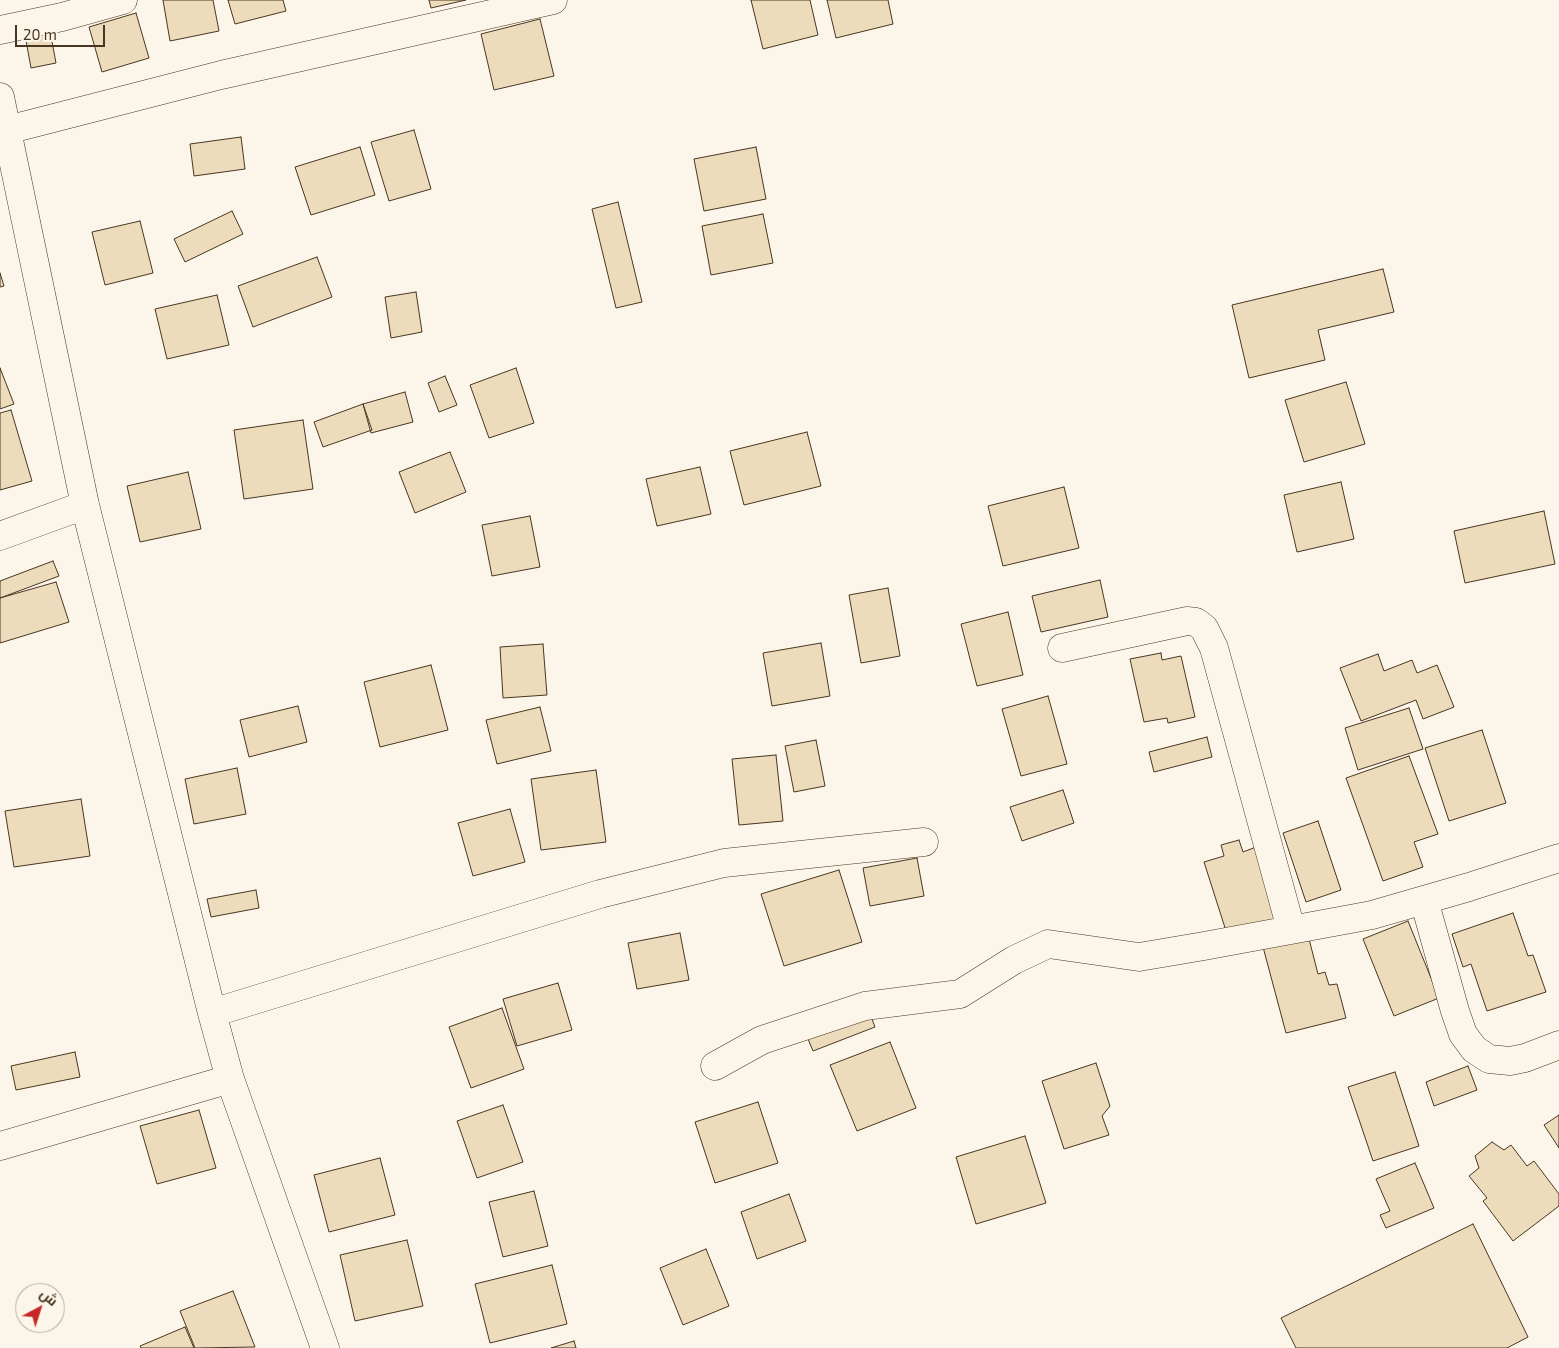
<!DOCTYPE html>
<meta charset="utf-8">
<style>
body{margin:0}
#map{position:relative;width:1559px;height:1348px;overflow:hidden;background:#fbf6e9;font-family:"Exo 2",Cairo,sans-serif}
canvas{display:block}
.north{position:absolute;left:15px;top:1283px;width:50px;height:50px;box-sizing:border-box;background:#fbf6e9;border:1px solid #b4a999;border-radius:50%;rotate:40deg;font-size:14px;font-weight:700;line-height:20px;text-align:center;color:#4a3520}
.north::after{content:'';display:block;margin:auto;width:18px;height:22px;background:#c62828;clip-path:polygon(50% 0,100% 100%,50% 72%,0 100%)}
.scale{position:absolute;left:15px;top:25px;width:90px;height:22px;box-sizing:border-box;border:2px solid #4a3520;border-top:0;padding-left:6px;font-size:15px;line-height:18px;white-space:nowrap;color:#4a3520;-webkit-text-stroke:4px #fbf6e9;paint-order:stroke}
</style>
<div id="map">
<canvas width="1559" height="1348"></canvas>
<div class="north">ش</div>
<div class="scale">20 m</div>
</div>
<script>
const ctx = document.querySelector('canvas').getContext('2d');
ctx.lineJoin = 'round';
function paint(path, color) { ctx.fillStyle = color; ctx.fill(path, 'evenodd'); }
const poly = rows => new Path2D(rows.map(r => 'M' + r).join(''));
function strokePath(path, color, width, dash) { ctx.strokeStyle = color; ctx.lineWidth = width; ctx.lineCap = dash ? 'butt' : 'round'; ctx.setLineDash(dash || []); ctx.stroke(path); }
const building = poly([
 [163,0,213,0,219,31,170,41,163,0],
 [228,0,283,0,286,11,235,24,228,0],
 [429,0,466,0,431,8,429,0],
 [751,0,810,0,818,35,763,49,751,0],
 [827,0,888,0,893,24,836,38,827,0],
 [136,13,149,58,102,72,89,27,136,13],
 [540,19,554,76,494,90,481,34,540,19],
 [50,31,56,63,31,68,25,35,50,31],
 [414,130,431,189,389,201,371,142,414,130],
 [241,137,245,169,194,176,190,144,241,137],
 [360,147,375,195,311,215,295,167,360,147],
 [756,147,766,199,704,211,694,159,756,147],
 [618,202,642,302,616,308,592,209,618,202],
 [232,211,243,234,185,262,174,239,232,211],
 [763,214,773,263,711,275,702,226,763,214],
 [140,221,153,273,105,285,92,232,140,221],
 [317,257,332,297,253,327,238,286,317,257],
 [1383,269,1394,312,1318,330,1325,360,1249,378,1232,305,1383,269],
 [0,273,4,286,0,287,0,273],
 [416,292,422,332,391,338,385,297,416,292],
 [217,295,229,345,167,359,155,309,217,295],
 [0,368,14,404,0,409,0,368],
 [516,368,534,423,489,438,470,385,516,368],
 [445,376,457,405,439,412,428,383,445,376],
 [1346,382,1365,444,1304,462,1285,400,1346,382],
 [405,392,413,422,371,433,363,404,405,392],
 [363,404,372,430,323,447,314,422,363,404],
 [11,410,32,481,0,490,0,413,11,410],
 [303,420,313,489,244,499,234,430,303,420],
 [807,432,821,486,744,505,730,451,807,432],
 [450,452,466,492,415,513,399,472,450,452],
 [700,467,711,514,657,526,646,479,700,467],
 [188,472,201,529,140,542,127,486,188,472],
 [1341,482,1354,539,1297,552,1284,495,1341,482],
 [1064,487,1079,548,1003,566,988,506,1064,487],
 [1544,511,1555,564,1465,583,1454,531,1544,511],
 [530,516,540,567,492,576,482,525,530,516],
 [53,561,59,576,0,598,0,581,53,561],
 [1100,580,1108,617,1041,632,1032,596,1100,580],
 [56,582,69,622,0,643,0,598,56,582],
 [888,588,900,656,861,663,849,595,888,588],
 [1008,612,1023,675,977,686,961,624,1008,612],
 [821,643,830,696,772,706,763,653,821,643],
 [543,644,547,695,503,698,500,647,543,644],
 [1161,653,1162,660,1181,656,1195,717,1168,723,1167,718,1144,722,1130,659,1161,653],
 [1378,654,1384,671,1412,660,1417,673,1437,665,1454,707,1423,719,1416,700,1361,721,1340,668,1378,654],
 [431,665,448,730,380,747,364,682,431,665],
 [1048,696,1067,764,1021,776,1002,709,1048,696],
 [298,706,307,742,249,757,240,720,298,706],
 [540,707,551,751,497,764,486,720,540,707],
 [1409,708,1423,749,1358,770,1345,728,1409,708],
 [1482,730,1506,803,1449,821,1425,748,1482,730],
 [1207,737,1212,757,1154,772,1149,752,1207,737],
 [816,740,825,786,794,792,785,746,816,740],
 [776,755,783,821,739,825,732,759,776,755],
 [1409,756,1438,834,1414,842,1423,867,1383,881,1346,778,1409,756],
 [237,768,246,814,194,824,185,779,237,768],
 [596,770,606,842,541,850,531,779,596,770],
 [1063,790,1074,823,1022,841,1010,807,1063,790],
 [81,799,90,856,14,867,5,811,81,799],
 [510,809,525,862,473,876,458,823,510,809],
 [1318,821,1341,890,1306,902,1283,833,1318,821],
 [1239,840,1243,852,1256,847,1279,918,1227,934,1204,862,1224,856,1221,845,1239,840],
 [917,858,924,896,870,906,863,868,917,858],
 [839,870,862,942,784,966,761,894,839,870],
 [256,890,259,908,211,917,207,899,256,890],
 [1513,913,1528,956,1533,955,1546,992,1487,1011,1471,964,1463,967,1452,934,1513,913],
 [1408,921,1439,998,1394,1016,1363,939,1408,921],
 [680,933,689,980,637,989,628,943,680,933],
 [1308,935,1318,974,1325,972,1329,985,1337,984,1346,1018,1286,1033,1263,947,1308,935],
 [558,983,572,1030,517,1046,503,999,558,983],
 [864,998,875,1027,813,1051,801,1022,864,998],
 [502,1008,524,1069,471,1088,449,1027,502,1008],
 [890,1042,916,1108,857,1131,830,1065,890,1042],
 [75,1052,80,1077,16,1090,11,1066,75,1052],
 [1096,1063,1110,1106,1102,1116,1109,1135,1064,1149,1042,1081,1096,1063],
 [1468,1066,1477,1090,1434,1106,1426,1082,1468,1066],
 [1395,1072,1419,1146,1373,1161,1348,1087,1395,1072],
 [758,1102,778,1163,715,1183,695,1122,758,1102],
 [503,1105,523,1162,477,1178,457,1121,503,1105],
 [199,1110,216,1168,157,1184,140,1126,199,1110],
 [1559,1115,1559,1148,1544,1125,1559,1115],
 [1025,1136,1046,1203,976,1224,956,1157,1025,1136],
 [1492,1142,1504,1150,1511,1145,1527,1166,1534,1161,1559,1194,1559,1206,1513,1241,1483,1201,1487,1198,1469,1176,1479,1168,1475,1156,1492,1142],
 [380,1158,395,1215,329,1232,314,1175,380,1158],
 [1415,1163,1434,1208,1386,1228,1380,1215,1390,1211,1376,1179,1415,1163],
 [534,1191,548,1246,503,1257,489,1202,534,1191],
 [789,1194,806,1241,757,1259,741,1212,789,1194],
 [1473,1224,1528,1337,1507,1348,1296,1348,1281,1318,1473,1224],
 [407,1240,423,1306,355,1321,340,1255,407,1240],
 [706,1249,729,1306,683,1325,660,1268,706,1249],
 [552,1265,567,1324,490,1343,475,1284,552,1265],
 [233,1291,255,1347,195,1348,180,1311,233,1291],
 [185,1327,194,1348,141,1348,140,1346,185,1327],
 [574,1341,576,1348,551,1348,574,1341]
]);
paint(building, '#ecdcbc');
strokePath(building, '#4a3520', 1);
const street = poly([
 [0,30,62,17,123,0],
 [0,97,85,505,212,1013,230,1079,325,1348],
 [7,130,221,75,553,0],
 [0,536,85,505],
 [1062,648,1187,621,1196,622,1204,628,1214,648,1291,929],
 [1424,900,1455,1011,1463,1034,1474,1049,1489,1059,1510,1061,1525,1058,1559,1045],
 [212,1013,600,894,724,863,924,842],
 [715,1066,762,1040,865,1006,960,994,1014,960,1048,944,1139,957,1204,946,1372,915,1469,887,1559,858],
 [0,1146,230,1079]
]);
strokePath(street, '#4a3520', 29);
strokePath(street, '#fbf6e9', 28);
</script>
